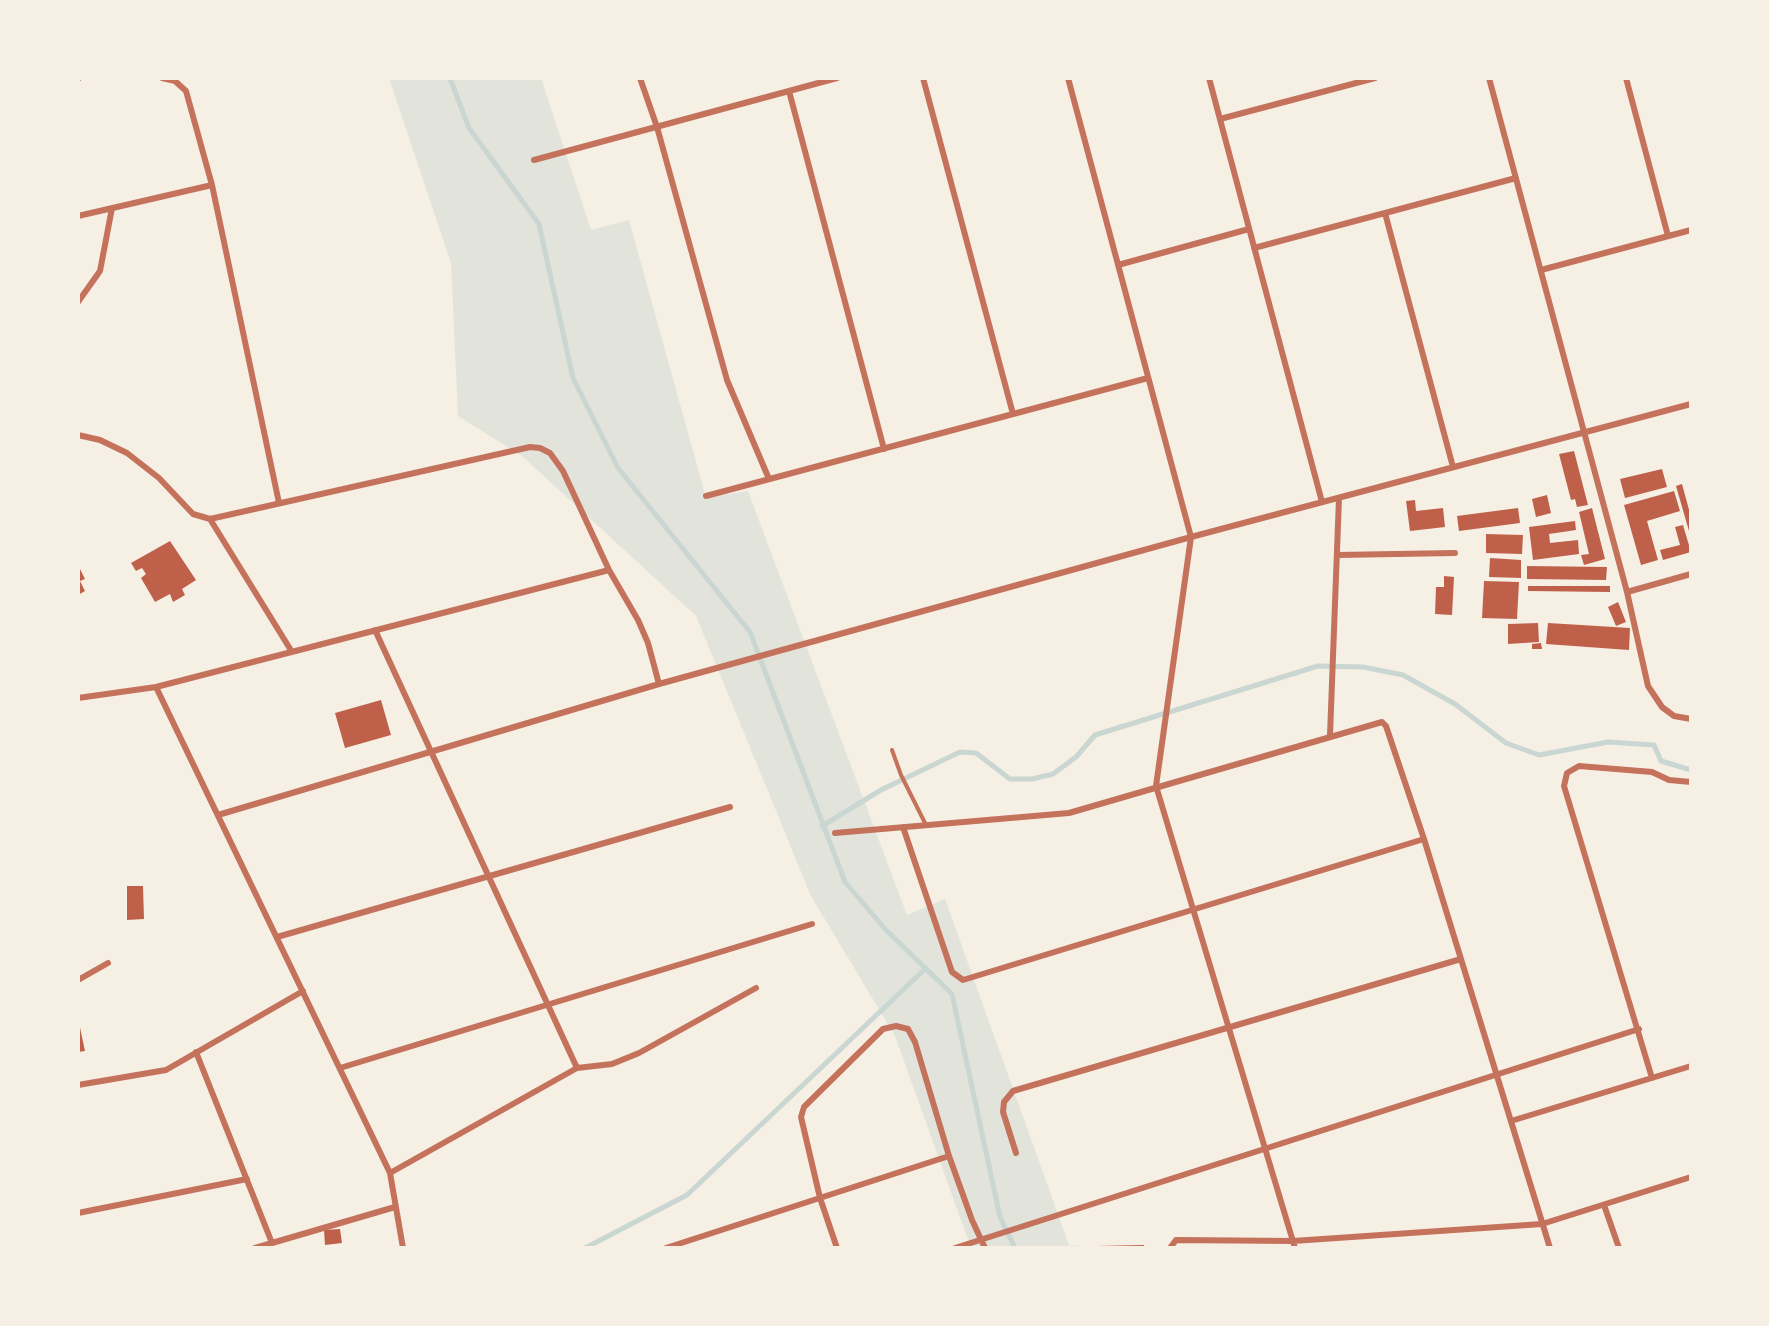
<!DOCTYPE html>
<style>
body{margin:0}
#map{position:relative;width:1769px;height:1326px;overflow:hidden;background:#f6efe4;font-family:Rubik,sans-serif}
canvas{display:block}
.frame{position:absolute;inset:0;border:80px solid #f6efe4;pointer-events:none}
</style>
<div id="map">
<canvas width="1769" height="1326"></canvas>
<div class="frame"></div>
</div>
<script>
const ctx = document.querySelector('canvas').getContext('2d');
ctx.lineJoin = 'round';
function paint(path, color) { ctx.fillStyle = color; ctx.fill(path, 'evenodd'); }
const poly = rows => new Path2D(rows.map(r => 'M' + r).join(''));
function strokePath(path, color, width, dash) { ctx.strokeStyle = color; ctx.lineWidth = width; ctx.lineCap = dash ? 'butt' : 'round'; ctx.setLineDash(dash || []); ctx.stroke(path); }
paint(poly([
 [389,78,541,78,591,230,629,220,706,498,748,491,907,915,945,899,1069,1245,1114,1248,971,1248,895,1036,811,896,696,616,522,456,458,416,451,263]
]), '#e2e4dc');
strokePath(poly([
 [450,78,469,128,539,224,573,378,618,468,750,632,845,882,886,930,952,994,1000,1217,1015,1248],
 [822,826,881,790,960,752,976,753,1010,779,1032,779,1053,774,1076,757,1095,735,1318,666,1363,667,1403,675,1455,704,1506,743,1539,755,1608,742,1654,745,1661,761,1691,770],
 [585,1248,687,1195,926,968]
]), '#c9d6d2', 5);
paint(poly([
 [1574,451,1588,505,1577,507,1575,499,1571,500,1559,454],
 [1662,469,1667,487,1625,498,1620,479],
 [1682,484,1691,517,1691,538,1676,486],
 [1674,491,1680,511,1647,521,1658,560,1641,565,1624,505],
 [1547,495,1551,513,1536,517,1532,499],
 [1415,500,1416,511,1443,508,1445,527,1410,531,1406,501],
 [1518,508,1520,523,1459,531,1457,516],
 [1592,508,1605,559,1584,565,1581,555,1589,554,1579,512],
 [1575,521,1576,530,1549,534,1550,543,1578,540,1579,554,1533,560,1529,527],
 [1683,525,1691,552,1663,560,1660,550,1680,545,1675,527],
 [1486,534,1523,535,1522,554,1486,553],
 [170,541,196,580,182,589,185,595,173,602,170,594,155,602,141,578,146,574,142,568,136,571,131,563],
 [1490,558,1521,560,1521,578,1489,577],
 [78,565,85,579,80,581,85,591,78,595],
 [1527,566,1607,567,1606,580,1527,579],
 [1444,576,1454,577,1452,615,1435,614,1436,587,1444,587],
 [1484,581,1519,582,1517,619,1482,618],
 [1528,586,1610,586,1610,592,1528,591],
 [1618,602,1626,622,1616,626,1608,607],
 [1538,623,1539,642,1508,644,1508,624],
 [1548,623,1630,628,1629,650,1546,644],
 [1541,643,1542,649,1532,649,1532,644],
 [381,700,391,735,345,748,335,713],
 [127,886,143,886,144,919,127,920],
 [78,1023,79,1023,85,1051,78,1052],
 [340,1229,342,1243,325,1245,324,1230],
 [1144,1245,1145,1248,1096,1248,1096,1246]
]), '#bf614a');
strokePath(poly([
 [892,750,901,775,926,825]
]), '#c5725c', 4);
strokePath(poly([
 [78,78,79,78],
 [162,78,175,81,186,91,212,185,279,503],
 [640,78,657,127,727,380,769,479],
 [923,78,1013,414],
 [1068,78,1191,537,1156,786,1295,1248],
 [1209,78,1322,502],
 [1489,78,1627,592,1648,686,1662,707,1674,716,1691,719],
 [1626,78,1668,236],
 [789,91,884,449],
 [1220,119,1375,78],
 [534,160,837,78],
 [1385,213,1453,467],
 [78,216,212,185],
 [1254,248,1516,178],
 [1118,265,1249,229],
 [1541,270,1691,230],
 [78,302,100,271,112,208],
 [78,435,100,440,127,453,159,478,193,514,210,519,530,447,540,448,550,453,563,471,609,570,638,620,648,643,659,684],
 [706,496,1148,378],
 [210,519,292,652],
 [1337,555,1455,553],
 [1627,592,1691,574],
 [375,630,577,1068],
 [156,687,390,1173,403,1248],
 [78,698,156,687,609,570],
 [1330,735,1339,498],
 [218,815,659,684,1191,537,1691,404],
 [903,827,952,972,963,980,1424,839],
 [835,833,1069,813,1382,722,1386,726,1424,839,1550,1248],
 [277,937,730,807],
 [78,980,108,963],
 [196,1052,272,1243],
 [340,1068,812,924],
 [1652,1078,1564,786,1567,773,1579,766,1652,772,1669,780,1691,782],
 [78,1085,166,1070,303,991],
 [1511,1121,1691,1066],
 [1016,1153,1003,1112,1004,1102,1013,1091,1461,959],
 [390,1173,577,1068,612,1064,639,1053,756,988],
 [1604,1205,1619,1248],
 [78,1213,247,1179],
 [255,1248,395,1207],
 [666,1248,949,1156],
 [837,1248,820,1198,801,1117,804,1107,883,1029,896,1026,908,1029,915,1042,949,1156,972,1220,985,1248],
 [955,1248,1639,1029],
 [1170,1248,1176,1240,1293,1241,1542,1224,1691,1177]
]), '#c5725c', 6);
</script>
